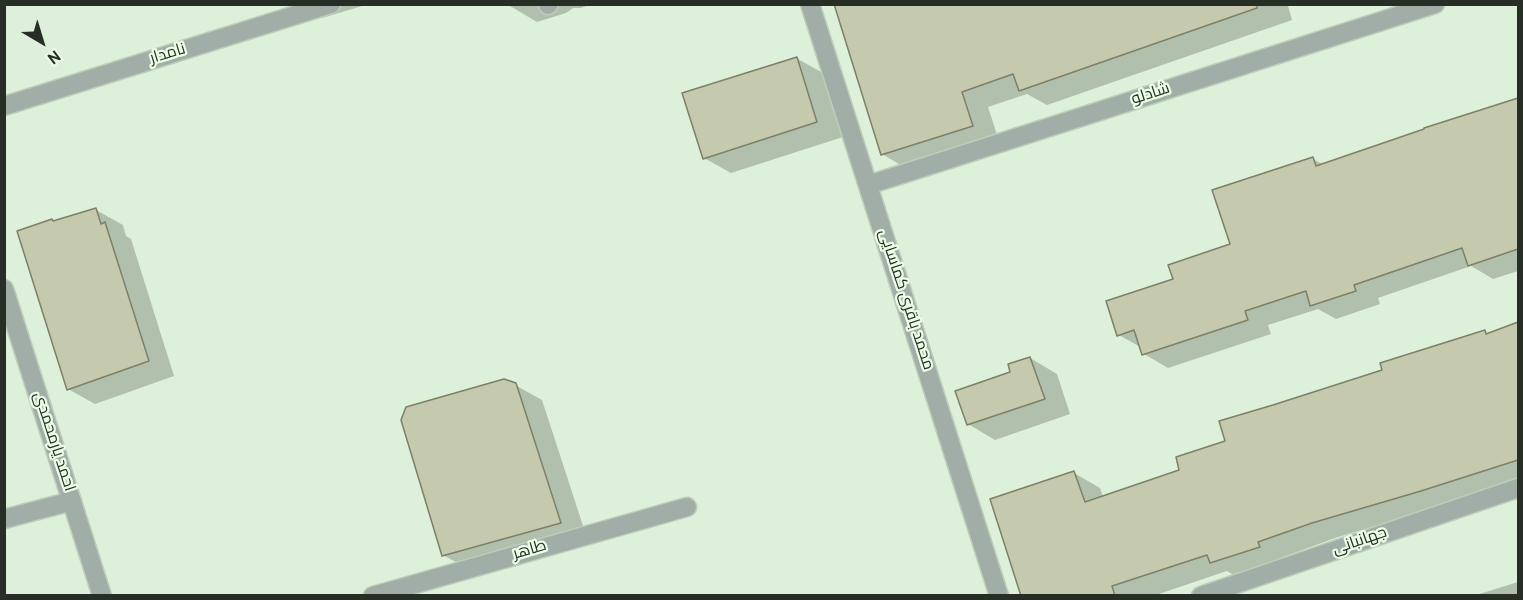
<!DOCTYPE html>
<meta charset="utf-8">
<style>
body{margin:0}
#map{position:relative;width:1523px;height:600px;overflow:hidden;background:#ddf0d9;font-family:Overpass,sans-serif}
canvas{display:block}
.frame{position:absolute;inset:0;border:6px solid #272e26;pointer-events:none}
.north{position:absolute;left:12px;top:12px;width:60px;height:60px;-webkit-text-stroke:4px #eafee6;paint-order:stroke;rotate:142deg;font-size:16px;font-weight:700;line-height:24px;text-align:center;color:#272e26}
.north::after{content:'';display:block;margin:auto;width:21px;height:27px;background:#272e26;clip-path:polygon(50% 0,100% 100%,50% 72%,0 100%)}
</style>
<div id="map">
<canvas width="1523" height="600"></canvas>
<div class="frame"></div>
<div class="north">N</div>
</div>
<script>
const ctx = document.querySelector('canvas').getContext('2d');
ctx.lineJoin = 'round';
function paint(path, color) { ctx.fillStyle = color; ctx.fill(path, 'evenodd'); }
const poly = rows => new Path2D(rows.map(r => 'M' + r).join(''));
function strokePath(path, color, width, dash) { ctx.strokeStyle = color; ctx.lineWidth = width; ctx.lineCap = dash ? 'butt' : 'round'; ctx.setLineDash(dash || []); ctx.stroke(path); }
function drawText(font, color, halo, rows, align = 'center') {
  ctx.font = font + ' Overpass,Cairo,sans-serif'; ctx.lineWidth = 4.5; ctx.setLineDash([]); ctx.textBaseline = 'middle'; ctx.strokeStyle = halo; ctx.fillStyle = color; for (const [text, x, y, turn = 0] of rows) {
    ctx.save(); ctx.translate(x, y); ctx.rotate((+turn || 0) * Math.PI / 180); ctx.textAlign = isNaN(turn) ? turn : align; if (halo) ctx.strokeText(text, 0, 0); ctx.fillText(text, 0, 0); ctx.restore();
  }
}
paint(poly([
 [299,4,369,4,322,18],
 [510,4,592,4,581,8,573,8,566,13,537,22,510,6],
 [848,4,1292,4,1288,6,1292,20,1047,105,1027,94,988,107,999,141,909,170,882,154],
 [796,58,823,73,843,137,731,173,704,158],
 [1518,100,1518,271,1493,279,1471,266,1378,298,1380,304,1336,319,1318,309,1268,325,1271,334,1168,368,1144,354,1142,348,1119,335,1174,280,1231,245,1313,159,1324,165,1426,129],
 [96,210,123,225,126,236,131,239,174,376,95,404,68,389,55,222],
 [1518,324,1518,482,1447,505,1338,537,1283,557,1284,561,1237,577,1227,571,1153,596,1023,596,1074,473,1100,488,1103,497,1181,471,1227,442,1384,371,1484,332,1490,335],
 [1030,358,1057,374,1070,414,995,440,968,424,1012,373],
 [515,385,542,400,587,538,470,570,443,555],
 [1518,582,1518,596,1473,596]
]), '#0003');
const building = poly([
 [834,4,1257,4,1257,8,1019,91,1013,74,962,92,973,126,881,155,834,4],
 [797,57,817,122,703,159,682,93,797,57],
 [1518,98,1518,249,1468,266,1462,248,1354,285,1356,291,1310,306,1306,291,1245,311,1248,320,1142,355,1134,330,1117,336,1106,301,1173,279,1168,265,1230,244,1212,190,1313,157,1316,166,1424,129,1424,128,1518,98],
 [96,208,101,224,105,222,149,361,67,390,17,231,52,219,53,221,96,208],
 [1518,322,1518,460,1421,491,1312,523,1258,542,1260,547,1210,563,1207,555,1112,586,1115,596,1021,596,990,499,1074,471,1085,502,1179,470,1176,457,1225,441,1219,421,1273,405,1382,370,1380,363,1485,330,1486,334,1518,322],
 [1030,357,1045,399,967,425,955,391,1010,372,1008,364,1030,357],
 [504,379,516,383,561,523,442,556,401,420,406,407,504,379]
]);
paint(building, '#c5c9ae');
strokePath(building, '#7d8067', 1.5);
const minor = poly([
 [810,4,999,596],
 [548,5,549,4],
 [4,106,331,4],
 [868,185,1435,4],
 [4,289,102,596],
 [4,519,72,501],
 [373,596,687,507],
 [1201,596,1518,488]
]);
strokePath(minor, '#bccdb9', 21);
strokePath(minor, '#a1aea7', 18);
drawText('16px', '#272e26', '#eafee6', [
 ["نامدار",168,55,-17],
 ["شادلو",1151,95,-18],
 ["محمد باقری کماسایی",905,300,72],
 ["احمد یارمحمدی",53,442,72],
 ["جهانبانی",1360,542,-19],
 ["طاهر",530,551,-16]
]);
</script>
